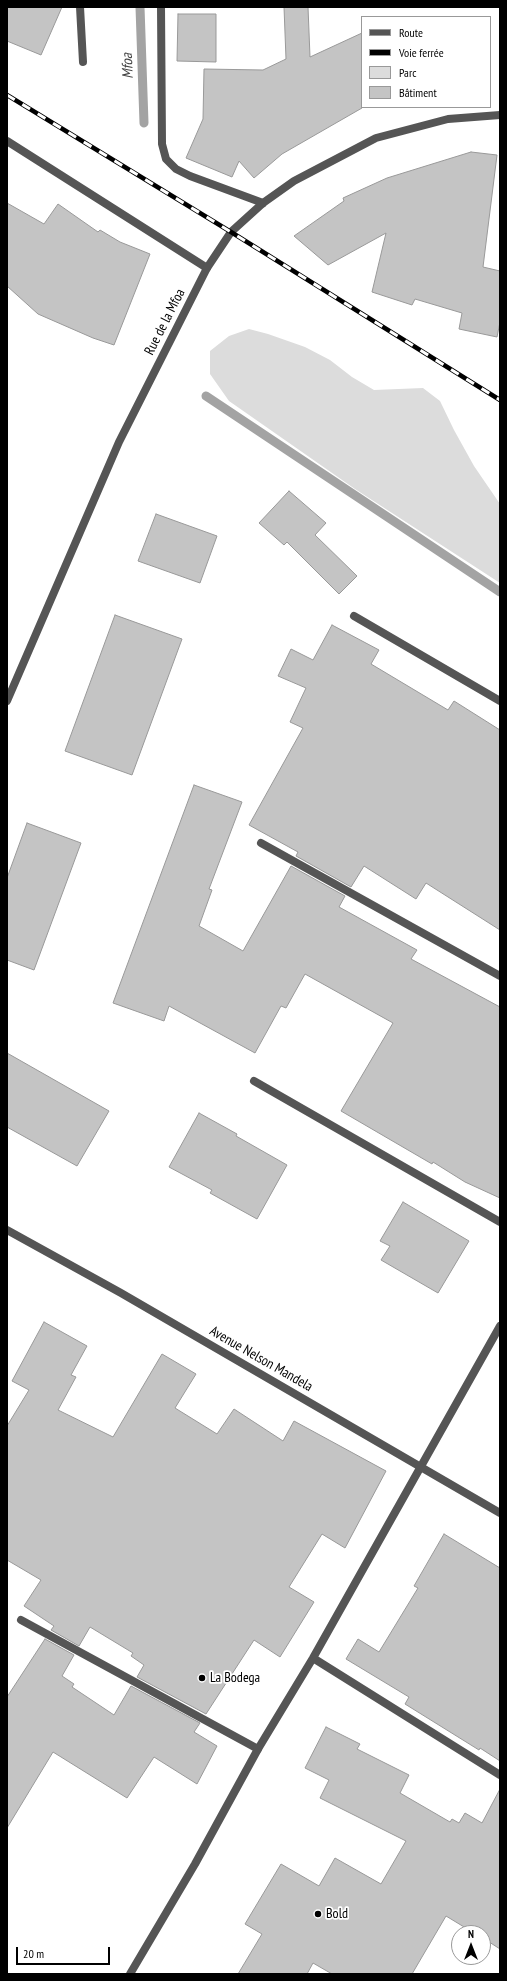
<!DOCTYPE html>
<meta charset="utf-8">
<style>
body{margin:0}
#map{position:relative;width:507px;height:1981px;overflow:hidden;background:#fff;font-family:"PT Sans Narrow",sans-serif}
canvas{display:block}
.frame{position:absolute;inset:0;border:8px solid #000;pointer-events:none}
.legend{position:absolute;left:361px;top:16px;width:130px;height:92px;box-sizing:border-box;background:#fff;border:1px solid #999;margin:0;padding:5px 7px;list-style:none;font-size:12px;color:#000}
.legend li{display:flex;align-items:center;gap:8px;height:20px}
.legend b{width:20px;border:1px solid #999}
.north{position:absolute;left:451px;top:1925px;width:40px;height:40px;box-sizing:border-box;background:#fff;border:1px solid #999;border-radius:50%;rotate:0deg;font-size:11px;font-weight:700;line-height:16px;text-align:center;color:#000}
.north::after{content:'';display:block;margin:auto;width:14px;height:18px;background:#000;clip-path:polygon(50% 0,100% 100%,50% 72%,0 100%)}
.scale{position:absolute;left:16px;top:1947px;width:94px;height:18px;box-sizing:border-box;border:2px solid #000;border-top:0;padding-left:5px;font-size:12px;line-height:14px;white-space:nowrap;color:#000;-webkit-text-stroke:3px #fff;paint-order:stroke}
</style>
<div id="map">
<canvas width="507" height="1981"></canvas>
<div class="frame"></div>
<ul class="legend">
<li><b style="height:5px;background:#555"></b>Route</li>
<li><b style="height:5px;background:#000"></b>Voie ferrée</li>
<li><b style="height:11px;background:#dcdcdc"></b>Parc</li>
<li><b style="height:11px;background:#c4c4c4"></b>Bâtiment</li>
</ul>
<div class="north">N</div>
<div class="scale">20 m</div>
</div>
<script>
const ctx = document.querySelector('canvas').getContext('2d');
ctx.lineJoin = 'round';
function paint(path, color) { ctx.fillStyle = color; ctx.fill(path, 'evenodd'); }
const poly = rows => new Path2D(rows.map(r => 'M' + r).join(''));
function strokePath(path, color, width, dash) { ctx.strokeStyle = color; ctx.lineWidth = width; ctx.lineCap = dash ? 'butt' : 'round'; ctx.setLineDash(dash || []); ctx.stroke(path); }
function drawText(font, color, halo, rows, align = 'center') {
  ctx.font = font + ' "PT Sans Narrow",sans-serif'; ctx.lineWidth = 3.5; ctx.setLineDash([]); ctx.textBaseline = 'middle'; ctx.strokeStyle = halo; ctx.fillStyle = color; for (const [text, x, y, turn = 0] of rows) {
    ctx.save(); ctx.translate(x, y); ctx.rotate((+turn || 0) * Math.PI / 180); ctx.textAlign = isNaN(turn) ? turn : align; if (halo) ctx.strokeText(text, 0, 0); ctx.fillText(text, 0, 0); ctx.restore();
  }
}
paint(poly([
 [249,329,268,334,305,347,330,360,352,377,374,390,423,388,440,401,454,430,474,466,500,504,500,583,355,489,229,401,210,374,210,351,229,336]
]), '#dcdcdc');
strokePath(poly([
 [140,7,144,123],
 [206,396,500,592]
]), '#a3a3a3', 9);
const building = poly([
 [7,7,62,7,41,55,7,41,7,7],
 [284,7,308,7,310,57,362,33,362,108,282,154,254,178,239,161,232,177,186,158,203,119,204,69,263,70,286,59,284,7],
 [178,14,216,14,216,62,177,61,178,14],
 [471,152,497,155,483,267,500,271,500,322,497,337,459,329,462,313,415,299,412,305,372,292,386,233,328,265,294,236,344,201,343,198,387,178,471,152],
 [7,203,44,224,58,204,98,232,100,230,120,242,150,254,114,345,93,338,38,314,7,286,7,203],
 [289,491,326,523,315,535,357,576,339,594,287,542,284,545,259,523,289,491],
 [156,514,217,536,200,583,138,561,156,514],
 [115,615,182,639,132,775,65,751,115,615],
 [332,625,379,650,371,664,448,710,454,701,500,730,500,930,426,883,416,899,364,866,351,887,296,856,298,852,249,825,303,728,290,722,306,688,278,676,291,649,313,660,332,625],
 [194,785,242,802,209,889,212,890,199,926,243,951,291,866,345,896,339,907,417,950,411,959,500,1007,500,1198,465,1182,433,1162,432,1164,341,1111,393,1023,305,974,286,1008,281,1006,255,1053,169,1006,164,1021,113,1003,194,785],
 [27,823,81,843,34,970,7,960,7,878,27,823],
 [7,1053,109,1111,77,1166,7,1127,7,1053],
 [199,1113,237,1134,236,1136,287,1165,257,1219,210,1193,212,1190,169,1167,199,1113],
 [403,1202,469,1241,438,1293,381,1260,390,1246,380,1241,403,1202],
 [44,1322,87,1346,71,1375,76,1377,58,1410,113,1437,162,1354,196,1374,175,1408,217,1434,234,1409,283,1441,294,1421,386,1471,345,1548,322,1534,289,1587,314,1602,280,1657,254,1640,206,1714,137,1677,144,1665,131,1656,133,1653,90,1627,79,1646,51,1630,54,1626,24,1606,41,1580,7,1560,7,1426,29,1390,12,1381,44,1322],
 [444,1534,500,1568,500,1761,480,1748,479,1750,405,1704,409,1697,346,1659,358,1639,379,1652,418,1588,414,1586,444,1534],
 [45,1639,74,1655,62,1676,74,1684,72,1687,114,1715,131,1686,200,1723,194,1732,217,1746,197,1784,154,1757,127,1798,53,1752,7,1828,7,1697,45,1639],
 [326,1727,360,1744,357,1749,409,1775,400,1793,450,1822,452,1819,459,1823,465,1813,482,1823,500,1789,500,1949,483,1938,483,1933,474,1933,446,1916,412,1974,332,1974,313,1963,307,1974,238,1974,262,1934,245,1924,281,1864,319,1886,335,1858,381,1884,406,1841,320,1798,329,1780,305,1768,326,1727]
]);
paint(building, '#c4c4c4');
strokePath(building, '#999', 1);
strokePath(poly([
 [21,1620,258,1749]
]), '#555', 8);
strokePath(poly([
 [80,7,83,62],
 [161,7,162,144,166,159,176,169,190,176,263,203],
 [7,141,207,268],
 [354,616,500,701],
 [261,843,500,976],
 [254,1081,500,1222],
 [313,1658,500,1775],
 [130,1974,195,1864,258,1749,313,1658,500,1326]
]), '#555', 8);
strokePath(poly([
 [7,701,119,442,207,268,231,232,263,203,294,181,376,138,448,119,500,115],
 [7,1230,121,1293,500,1513]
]), '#555', 8);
const rail = poly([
 [7,95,231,232,500,400]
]);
strokePath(rail, '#000', 4.5);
strokePath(rail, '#fff', 3, [9]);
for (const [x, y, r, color] of [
 [202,1678,4,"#000"],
 [318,1914,4,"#000"]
]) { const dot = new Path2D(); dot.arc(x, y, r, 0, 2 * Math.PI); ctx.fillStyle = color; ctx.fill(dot); strokePath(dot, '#fff', 1.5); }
drawText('14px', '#000', '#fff', [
 ["Rue de la Mfoa",165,322,-63],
 ["Avenue Nelson Mandela",261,1359,30]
]);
drawText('14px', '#000', '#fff', [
 ["La Bodega",210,1678],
 ["Bold",326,1914]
], 'left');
drawText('italic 15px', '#444', '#fff', [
 ["Mfoa",128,66,-92]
]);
</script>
